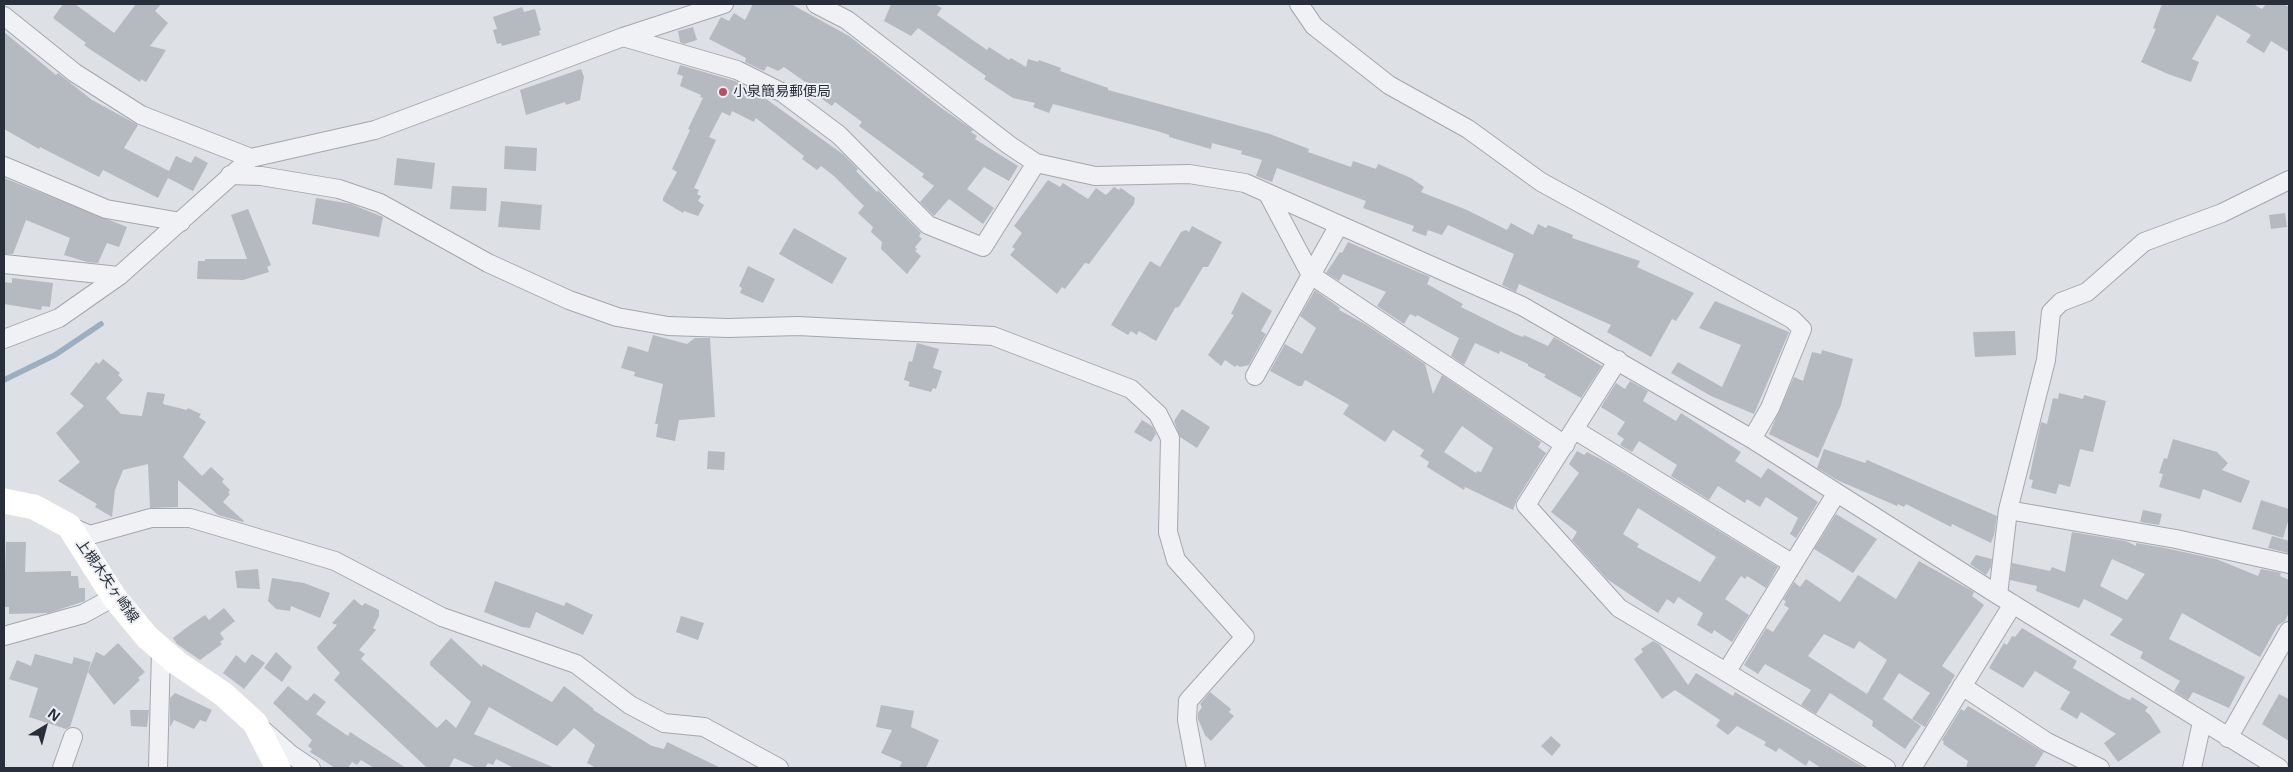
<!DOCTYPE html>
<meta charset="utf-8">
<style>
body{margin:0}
#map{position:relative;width:2293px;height:772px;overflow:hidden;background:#dde0e5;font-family:"Open Sans",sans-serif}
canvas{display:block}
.frame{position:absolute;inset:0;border:5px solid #282f3a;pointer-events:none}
.north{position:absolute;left:20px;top:702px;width:50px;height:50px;-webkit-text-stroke:4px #eceff3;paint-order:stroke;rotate:37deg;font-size:14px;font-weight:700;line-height:20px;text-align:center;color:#282f3a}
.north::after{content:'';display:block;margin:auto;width:18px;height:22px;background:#282f3a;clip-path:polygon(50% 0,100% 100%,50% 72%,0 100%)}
</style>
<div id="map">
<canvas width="2293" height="772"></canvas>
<div class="frame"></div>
<div class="north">N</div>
</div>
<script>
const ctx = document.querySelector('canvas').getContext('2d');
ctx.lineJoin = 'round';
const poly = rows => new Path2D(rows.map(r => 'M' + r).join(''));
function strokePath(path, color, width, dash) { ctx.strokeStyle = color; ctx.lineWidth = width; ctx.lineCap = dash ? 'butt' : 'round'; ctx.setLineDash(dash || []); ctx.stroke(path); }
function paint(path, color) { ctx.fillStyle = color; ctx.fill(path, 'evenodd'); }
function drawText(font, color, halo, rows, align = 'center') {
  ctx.font = font + ' "Open Sans","Noto Sans JP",sans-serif'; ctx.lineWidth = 4; ctx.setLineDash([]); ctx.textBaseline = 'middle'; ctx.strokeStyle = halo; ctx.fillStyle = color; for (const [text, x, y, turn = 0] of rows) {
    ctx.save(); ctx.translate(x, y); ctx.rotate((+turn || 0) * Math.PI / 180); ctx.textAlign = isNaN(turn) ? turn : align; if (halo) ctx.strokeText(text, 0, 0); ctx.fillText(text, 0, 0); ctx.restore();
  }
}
strokePath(poly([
 [4,380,55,355,101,324]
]), '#9baec2', 5.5);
paint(poly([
 [63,4,75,4,114,33,136,4,161,4,155,11,168,23,150,46,166,50,146,82,141,79,140,82,91,50,84,45,86,43,53,18],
 [753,4,791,4,849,36,940,107,973,130,971,132,977,136,975,139,1018,166,1009,181,984,167,967,189,994,208,983,224,949,199,934,216,920,202,934,186,922,177,924,174,859,126,862,122,835,102,832,106,808,89,811,86,784,67,778,71,767,66,764,71,745,62,746,58,709,39,721,17,729,21,734,13,745,20],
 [891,4,934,4,942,8,937,15,987,50,989,47,1009,60,1011,58,1026,67,1028,59,1038,62,1039,60,1061,68,1060,71,1108,88,1108,90,1270,134,1309,149,1308,152,1351,167,1353,161,1376,169,1378,164,1411,178,1424,187,1421,192,1467,210,1507,230,1511,223,1533,235,1538,224,1546,228,1548,225,1573,235,1572,238,1640,261,1637,267,1694,293,1676,321,1672,319,1651,357,1607,332,1611,325,1519,284,1516,292,1502,285,1514,254,1448,225,1442,235,1428,230,1426,236,1412,231,1414,226,1363,208,1366,201,1277,168,1272,182,1256,176,1262,160,1241,154,1242,151,1212,143,1211,149,1169,137,1169,135,1157,131,1053,104,1049,113,1033,107,1035,103,1013,98,984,79,986,76,918,28,911,36,884,21],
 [2162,4,2253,4,2262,9,2266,4,2283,4,2289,7,2289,52,2271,41,2264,53,2246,42,2251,35,2217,15,2192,59,2199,62,2191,82,2168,74,2141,62,2156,29,2153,28],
 [522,7,524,12,535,9,541,30,539,31,540,35,502,46,501,43,497,44,493,30,497,29,493,17],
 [693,27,697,40,684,44,680,42,678,31],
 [4,32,56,75,58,73,92,100,138,125,124,148,169,171,176,156,191,163,195,156,208,163,193,191,168,178,158,198,103,170,99,177,40,147,39,149,4,129],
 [680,65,735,81,755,91,844,155,858,169,856,171,877,192,878,190,921,233,919,236,922,239,915,247,917,249,915,251,921,256,907,274,881,249,882,242,871,232,873,227,858,213,864,206,834,176,821,166,817,170,802,159,804,156,756,118,754,122,732,111,730,116,722,112,709,137,716,140,694,188,699,190,697,194,701,196,698,201,704,205,698,216,684,211,683,213,663,201,663,198,677,172,672,169,690,130,688,129,703,98,700,97,701,95,680,86,683,76,677,74],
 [581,69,584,77,580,100,566,105,565,102,526,115,520,90],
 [505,146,537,148,536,171,504,169],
 [397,158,435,163,432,189,394,185],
 [4,178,127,227,119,247,107,243,98,263,87,262,64,255,70,238,26,220,13,254,4,254],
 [1048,180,1060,187,1063,183,1088,199,1096,188,1106,195,1114,187,1119,190,1121,188,1135,198,1134,204,1089,264,1085,263,1065,289,1062,287,1057,294,1010,255,1015,249,1012,247,1022,233,1014,226],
 [452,186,487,188,486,211,450,209],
 [316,198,351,204,383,217,379,237,312,224],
 [501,201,542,205,540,230,498,227],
 [248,209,271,265,267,267,269,272,243,280,197,279,198,261,205,261,205,259,247,259,231,215],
 [2285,213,2287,227,2271,229,2269,215],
 [1192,226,1222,242,1208,267,1203,267,1179,307,1175,308,1156,341,1139,331,1137,335,1131,331,1128,335,1111,325,1150,261,1160,267,1181,232,1186,230,1189,232],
 [794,228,847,258,832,284,779,254],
 [1348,242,1430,277,1427,284,1463,304,1461,307,1515,334,1523,337,1524,335,1548,346,1554,337,1602,366,1581,398,1544,377,1546,375,1528,366,1528,364,1500,351,1499,354,1475,343,1464,365,1451,356,1459,338,1417,315,1416,317,1410,314,1404,324,1377,306,1386,292,1343,274,1339,281,1326,273,1340,252,1342,253],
 [748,266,775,279,763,303,740,293,742,288,739,286],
 [12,278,53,283,50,307,42,306,41,310,4,304,4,282,12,283],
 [1315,290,1340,308,1339,310,1365,324,1425,364,1433,394,1442,375,1541,442,1538,447,1546,453,1517,499,1513,510,1465,487,1464,490,1427,467,1429,462,1420,456,1424,450,1393,430,1385,442,1343,414,1349,405,1305,380,1302,386,1298,386,1270,371,1285,344,1302,354,1316,328,1300,316],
 [1462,426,1493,448,1481,472,1477,471,1476,473,1444,452],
 [1242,292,1272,311,1261,331,1266,334,1249,365,1240,367,1237,365,1235,367,1225,360,1221,366,1208,355,1234,315,1231,314],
 [1715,301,1789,332,1754,414,1711,396,1671,373,1678,362,1722,387,1741,345,1699,328],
 [2015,331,2016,355,1975,357,1973,332],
 [653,335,687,344,695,338,710,338,715,417,679,420,675,441,656,437,658,424,655,424,663,384,634,376,635,372,621,368,628,346,648,352],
 [917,343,939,349,933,368,942,371,936,389,933,388,931,392,908,386,910,382,904,380,909,361,912,362],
 [1822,350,1853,359,1841,405,1818,458,1769,434,1794,377,1803,381,1812,352,1821,354],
 [103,359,120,373,118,375,123,380,106,398,121,414,142,416,147,392,165,394,163,404,187,410,188,408,201,414,199,417,206,422,183,457,202,476,211,467,224,479,222,482,230,490,228,493,230,494,223,502,244,521,243,522,218,515,178,480,178,507,150,508,148,464,123,470,115,490,112,517,95,507,97,504,58,481,80,462,56,433,84,406,70,394,96,362,99,364],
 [1630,381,1648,391,1643,401,1676,421,1681,413,1741,452,1735,461,1761,478,1768,468,1818,502,1796,538,1790,534,1798,518,1766,497,1760,507,1747,499,1745,503,1718,486,1709,500,1671,476,1677,465,1639,441,1632,452,1620,445,1624,439,1617,434,1625,422,1601,407,1616,383,1625,389],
 [2059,393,2083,399,2084,395,2106,401,2093,452,2080,449,2070,487,2059,484,2056,494,2031,488,2033,480,2029,479,2041,422,2047,424,2053,398,2058,399],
 [1182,409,1210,427,1197,448,1180,437,1174,421],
 [1142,420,1153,427,1156,434,1151,442,1134,432],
 [2173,439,2217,452,2228,463,2222,470,2250,481,2241,503,2203,489,2200,499,2159,487,2163,474,2159,473,2164,458,2167,459],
 [1824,449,1865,463,1867,460,1997,516,1994,535,1991,543,1952,524,1951,527,1906,504,1904,507,1898,504,1897,506,1837,480,1817,468],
 [708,451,725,452,724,470,707,469],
 [1577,451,1584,455,1587,452,1608,463,1778,567,1766,588,1747,576,1745,579,1741,576,1725,599,1749,615,1732,642,1714,630,1712,634,1697,625,1703,613,1678,597,1674,604,1667,599,1658,613,1629,594,1607,579,1572,540,1577,532,1551,512,1579,473,1569,464],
 [1638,508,1716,557,1700,582,1637,547,1639,544,1623,534],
 [2261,500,2289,509,2289,518,2283,538,2252,529],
 [2143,510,2162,514,2159,525,2140,522],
 [1836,514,1877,539,1853,573,1814,549],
 [2072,532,2126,541,2136,546,2136,543,2165,548,2216,559,2258,576,2261,569,2281,573,2280,576,2289,580,2289,612,2285,621,2278,625,2260,657,2182,613,2169,639,2245,677,2229,708,2193,692,2188,700,2174,691,2180,681,2140,658,2143,652,2110,635,2123,619,2084,599,2079,608,2036,591,2037,586,2010,580,2012,563,2050,571,2052,567,2065,572],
 [2112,559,2145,574,2127,600,2100,586],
 [2272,536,2289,541,2288,553,2268,548],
 [6,542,26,542,25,572,71,571,71,576,78,576,79,588,85,588,85,601,49,613,9,614,9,607,4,607],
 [1976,555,1992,559,1991,567,1986,575,1970,564],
 [1919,561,1974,592,1972,596,1984,605,1942,666,1955,675,1925,727,1912,719,1930,693,1899,673,1883,699,1921,726,1905,749,1872,726,1873,721,1830,693,1816,714,1801,705,1811,690,1765,664,1758,674,1744,665,1766,628,1773,632,1789,608,1784,605,1786,601,1783,600,1794,582,1800,587,1806,579,1840,602,1858,575,1896,599],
 [1824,634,1854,649,1859,641,1887,660,1867,694,1808,656],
 [258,569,260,589,237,588,235,571],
 [272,578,304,583,330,593,320,618,291,606,290,611,276,609,268,601],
 [495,581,564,606,566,602,593,615,583,635,536,612,530,628,522,627,484,612],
 [354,599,362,606,365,603,379,610,379,616,373,628,376,630,359,650,365,654,361,659,437,728,446,719,456,728,471,702,430,665,430,662,451,638,482,667,483,664,552,702,564,686,594,709,593,710,652,746,664,749,667,742,721,768,596,768,587,763,595,745,574,728,557,746,489,707,474,734,555,768,514,768,496,759,493,765,488,763,485,768,477,768,454,758,449,768,427,768,334,680,340,673,318,650,317,647,337,625,332,623],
 [224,608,235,621,220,633,224,639,220,642,222,644,200,660,177,644,173,638,190,625,205,615,209,620],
 [681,616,704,623,698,640,676,632],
 [2022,628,2077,661,2073,668,2124,698,2130,700,2132,697,2148,707,2145,711,2150,715,2161,732,2118,762,2104,743,2116,734,2081,712,2077,719,2060,709,2070,692,2035,671,2023,688,1989,668,2004,643,2007,645,2012,636,2015,637],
 [1653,641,1660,645,1688,685,1696,673,1733,696,1735,692,1865,768,1821,768,1809,760,1806,766,1779,748,1776,752,1764,745,1766,742,1737,726,1728,735,1716,726,1720,720,1675,690,1662,699,1634,659,1643,652,1641,649],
 [118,643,145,672,138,678,140,680,114,705,88,672,96,652,104,656],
 [276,652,292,667,282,682,264,668],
 [35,654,72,664,74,657,91,662,70,727,66,729,29,717,38,688,9,679,17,660,31,666],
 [252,654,265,663,244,689,223,673,236,655,245,663],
 [288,686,307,701,314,693,326,702,316,714,348,736,350,732,406,768,374,768,361,760,357,765,352,762,348,768,335,768,310,752,312,749,308,746,312,740,273,703],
 [1210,692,1231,709,1229,712,1234,716,1211,741,1205,735,1198,719,1198,713,1202,707,1200,704],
 [175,693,212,710,206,722,200,720,194,729,174,720,170,727,170,698],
 [2279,694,2289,699,2289,741,2262,724],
 [881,705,914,711,911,727,939,740,926,768,899,768,902,762,881,753,892,730,876,727],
 [1968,706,2044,752,2034,768,1966,768,1968,761,1943,744,1944,742,1942,740,1961,709,1964,711],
 [130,710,149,710,147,727,131,726],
 [1551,736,1561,745,1552,756,1541,746]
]), '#b5bac1');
const street = poly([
 [816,4,847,20,1009,145,1036,163,1095,176,1189,174,1245,183,1522,306,1752,439,1998,595,2279,768],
 [1299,4,1314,26,1389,85,1468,129,1541,182,1792,319,1802,329,1770,408,1752,439],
 [4,16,75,73,141,115,251,158],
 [623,37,737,70,783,93,839,135,928,225,983,247,1036,163],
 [4,166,106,209,181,222],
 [230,175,261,176,339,189,380,203,488,263,569,300,617,317,668,326,728,328,798,326,993,336,1131,389,1158,414,1170,438,1168,532,1176,560,1245,637,1188,701,1187,720,1196,768],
 [1339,225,1311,275,1565,445],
 [4,264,119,276],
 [4,339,59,318,119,276,251,158,375,130,623,37,724,4],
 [1618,360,1526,505,1619,608,1886,768],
 [1255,376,1311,275,1268,194],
 [1575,430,1793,564],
 [2008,510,2176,539,2289,564],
 [69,526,90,535,151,518,190,518,335,561,442,617,576,664,630,705,664,723,704,727,779,768],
 [1998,595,2008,510,2046,360,2051,312,2061,302,2087,292,2144,242,2222,213,2289,180],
 [4,636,83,614,114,597],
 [1727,671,1836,494],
 [1962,686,2047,742,2100,768],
 [263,730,290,754,311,768],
 [2228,738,2289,631],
 [62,768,73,737],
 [158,768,161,650],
 [1912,768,2013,604],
 [2192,768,2202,722]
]);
strokePath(street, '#a3a7ae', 20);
strokePath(street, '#eff1f4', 18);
strokePath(poly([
 [4,501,34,507,69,526,114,597,147,637,177,663,223,694,255,723,278,768]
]), '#fff', 25);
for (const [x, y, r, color] of [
 [723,92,5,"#bf4d5f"]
]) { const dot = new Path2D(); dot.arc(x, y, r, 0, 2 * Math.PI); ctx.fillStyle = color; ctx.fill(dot); strokePath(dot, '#eceff3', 2); }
drawText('14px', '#282f3a', '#eceff3', [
 ["小泉簡易郵便局",733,92]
], 'left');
drawText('14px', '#282f3a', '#eceff3', [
 ["上槻木矢ヶ崎線",107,581,55]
]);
</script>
